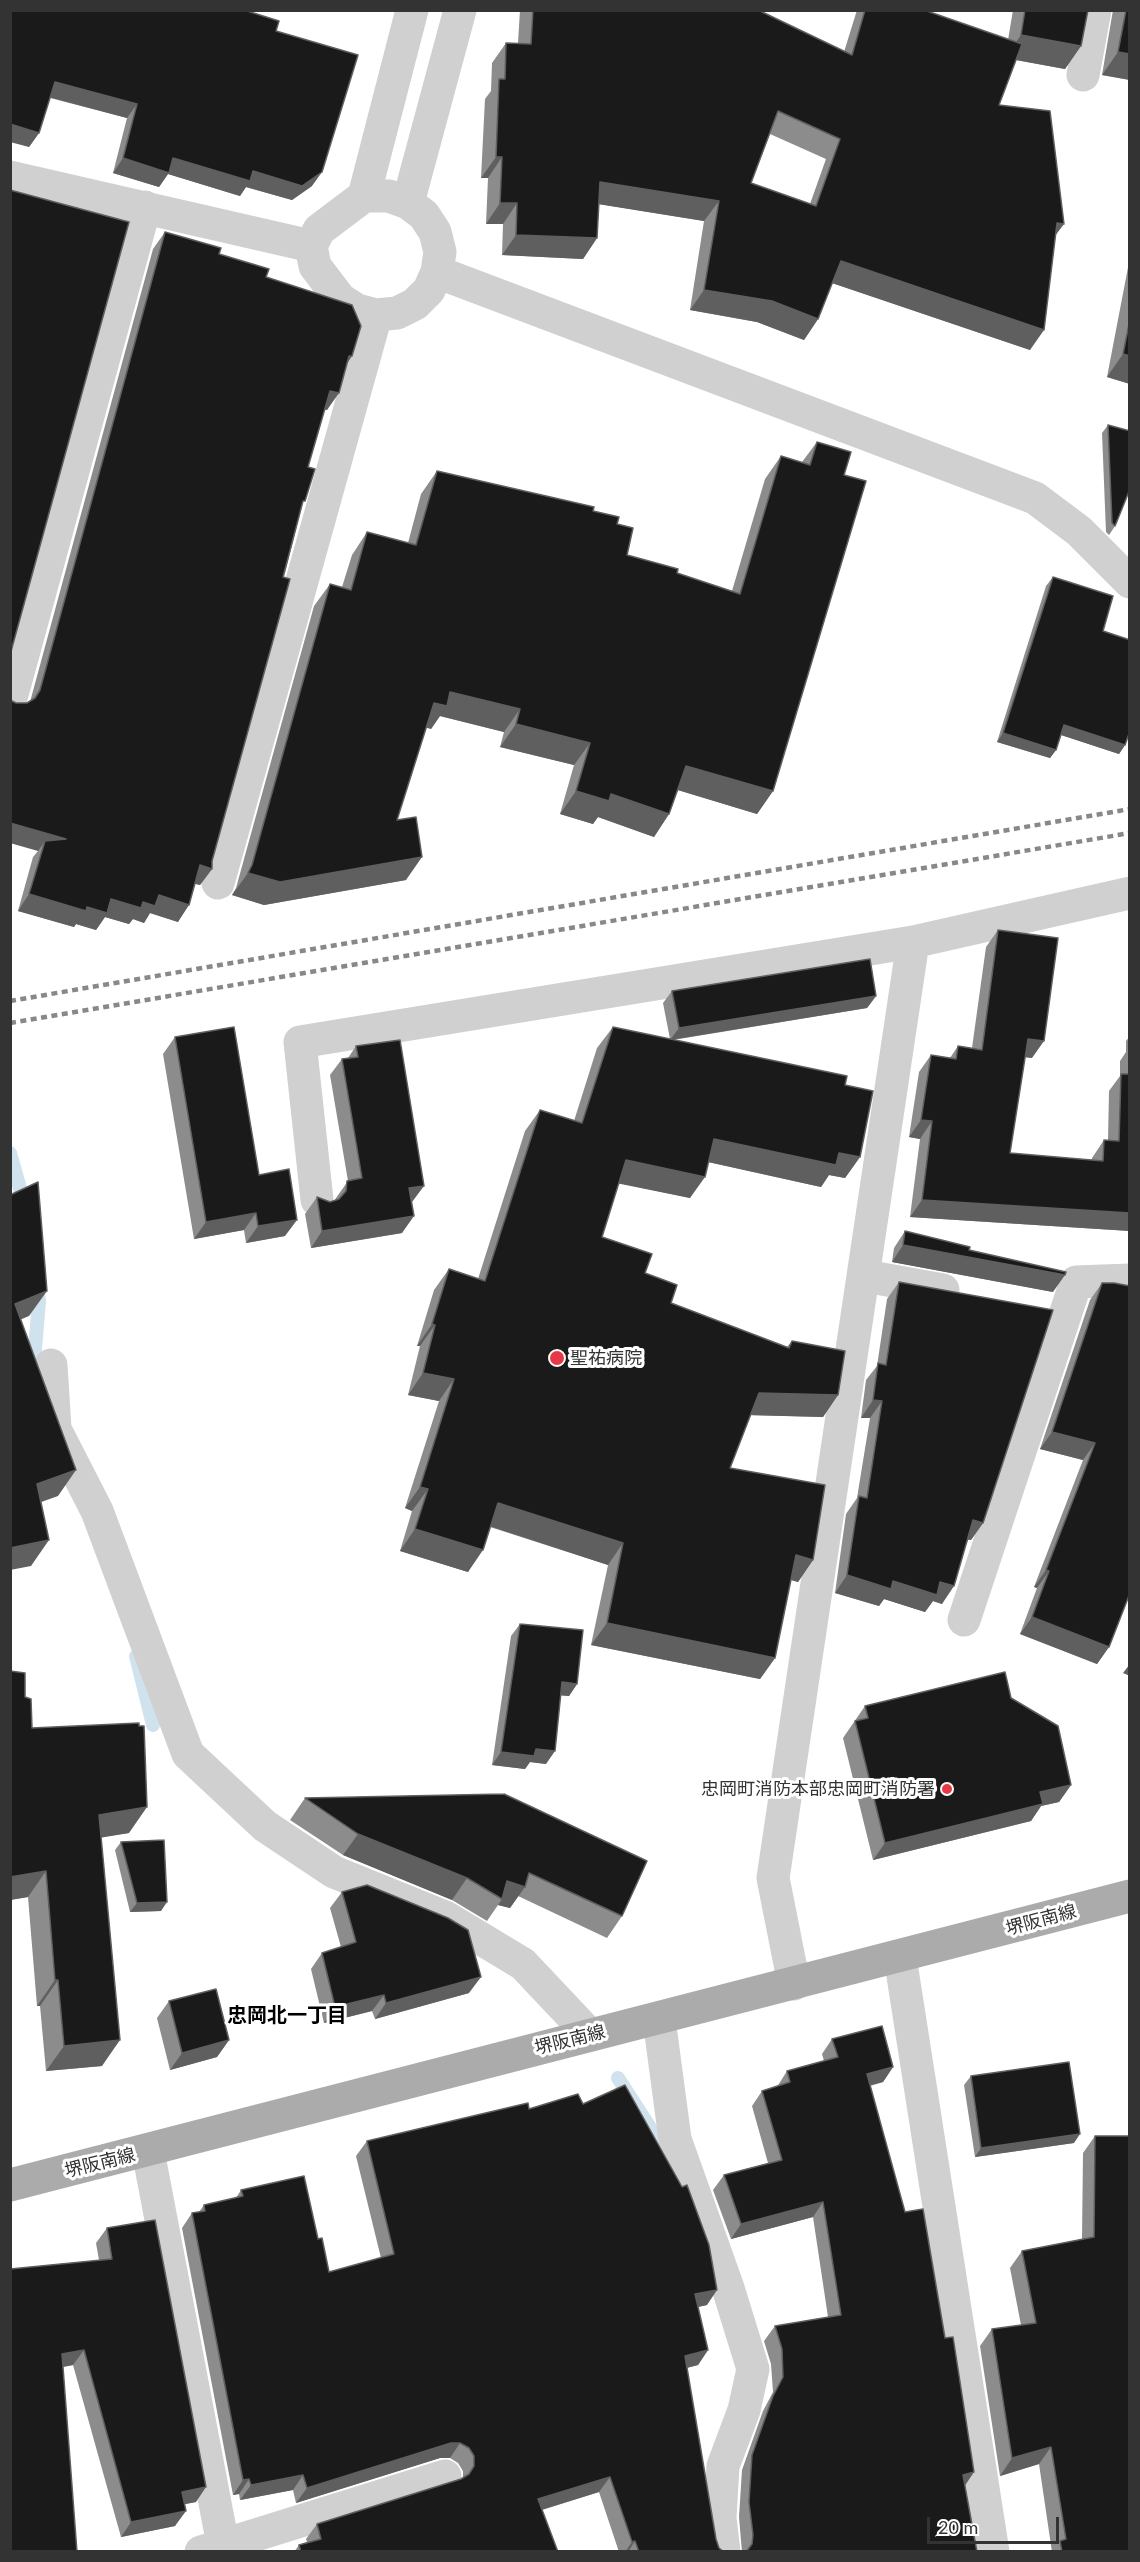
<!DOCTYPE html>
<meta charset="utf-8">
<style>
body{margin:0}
#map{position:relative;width:1140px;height:2562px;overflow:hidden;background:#fff;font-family:Lato,sans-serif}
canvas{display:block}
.frame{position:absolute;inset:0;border:12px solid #333;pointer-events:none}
.scale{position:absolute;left:927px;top:2517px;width:132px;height:27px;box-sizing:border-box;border:3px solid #333;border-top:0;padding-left:8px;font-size:18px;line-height:21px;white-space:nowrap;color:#333;-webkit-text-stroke:4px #fff;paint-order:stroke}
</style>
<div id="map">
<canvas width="1140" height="2562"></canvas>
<div class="frame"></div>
<div class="scale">20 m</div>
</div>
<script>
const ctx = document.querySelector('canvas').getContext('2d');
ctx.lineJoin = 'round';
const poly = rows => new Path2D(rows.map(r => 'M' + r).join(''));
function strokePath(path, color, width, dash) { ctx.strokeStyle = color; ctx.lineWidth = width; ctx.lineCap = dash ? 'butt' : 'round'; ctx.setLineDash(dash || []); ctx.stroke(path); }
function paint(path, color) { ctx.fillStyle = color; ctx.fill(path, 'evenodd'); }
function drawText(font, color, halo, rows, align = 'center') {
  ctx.font = font + ' Lato,"Noto Sans JP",sans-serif'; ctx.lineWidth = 6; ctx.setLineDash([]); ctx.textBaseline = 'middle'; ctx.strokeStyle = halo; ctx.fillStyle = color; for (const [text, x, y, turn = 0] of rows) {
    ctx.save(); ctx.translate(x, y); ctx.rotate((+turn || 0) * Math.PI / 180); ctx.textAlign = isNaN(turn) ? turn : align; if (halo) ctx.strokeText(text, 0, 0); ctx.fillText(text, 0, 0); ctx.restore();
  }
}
strokePath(poly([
 [10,1153,25,1206],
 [33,1373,39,1301,37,1285],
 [136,1656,153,1725],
 [618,2078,662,2146]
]), '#cfe2ee', 14);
strokePath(poly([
 [1083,75,1095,10],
 [10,177,311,246],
 [364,196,389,196,408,203,424,215,435,232,440,252,437,272,429,290,415,304,397,313,376,315,357,310,340,299,315,266,311,246,319,230,364,196,412,10],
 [408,203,460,10],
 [437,272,1035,498,1079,531,1130,582],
 [10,702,145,207],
 [218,883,376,315],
 [317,1200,300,1042,913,942],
 [865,1276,943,1290],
 [51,1365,55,1429,97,1511,188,1754,265,1826,334,1872,445,1917,523,1964,590,2035],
 [964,1620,1076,1282,1130,1280],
 [900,1957,993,2552],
 [794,1984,773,1878,913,942,1130,893],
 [659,2019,675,2139,728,2288,753,2369,744,2410,723,2466,720,2518,724,2552],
 [148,2151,223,2545],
 [201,2552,445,2476]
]), '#d0d0d0', 33);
strokePath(poly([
 [10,2185,1130,1896]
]), '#ababab', 33);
strokePath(poly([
 [10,1001,1130,809],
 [10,1023,1130,833]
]), '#888', 4.5, [6, 4.5]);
paint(poly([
 [10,10,276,31,312,186,292,200,246,187,240,196,168,174,159,187,113,173,127,118,50,98,39,133,29,147],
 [520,10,758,10,844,52,857,10,924,10,1008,40,1013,10,1088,10,1081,46,1065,69,1016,60,999,105,1055,236,1030,350,832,283,818,319,804,340,757,322,690,310,704,221,599,204,597,238,583,259,502,255,503,224,486,224,488,178,481,178,485,99,491,91,492,63,506,43,518,43],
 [770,134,826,159,810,204,751,183],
 [1113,10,1130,10,1130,80,1102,75],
 [165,232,219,254,266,277,352,356,346,365,327,410,325,410,308,467,302,506,212,861,212,869,200,885,195,884,178,922,150,913,144,923,133,919,129,924,105,917,96,930,76,924,74,927,18,911,33,857,38,851,16,703,27,703,30,702,153,249],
 [1130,257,1130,384,1107,377],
 [1108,425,1115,526,1109,535,1106,532,1102,433],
 [817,442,844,475,773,791,757,814,678,790,669,814,654,837,598,817,593,824,560,814,574,765,500,747,504,732,440,716,431,729,426,727,397,820,406,880,264,905,232,895,236,888,314,606,330,584,342,587,352,555,367,532,408,543,421,494,437,471,593,511,617,524,627,555,677,573,732,591,765,479,781,456,802,462],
 [1053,577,1103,631,1127,739,1125,745,1119,754,1061,735,1056,750,1050,758,997,742,1046,586],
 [998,930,1032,1058,1025,1057,1010,1153,1092,1160,1092,1158,1104,1140,1108,1140,1109,1091,1120,1076,1120,1061,1126,1052,1126,1041,1130,1036,1130,1231,910,1217,920,1139,909,1137,919,1072,931,1055,950,1058,958,1046,972,1048,986,947],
 [672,991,876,996,867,1008,673,1040,845,1085,860,1157,845,1178,829,1175,821,1187,708,1162,690,1198,619,1183,602,1237,645,1273,671,1303,787,1347,792,1341,838,1395,823,1417,751,1415,730,1468,813,1560,798,1582,791,1580,775,1658,760,1679,591,1645,608,1565,490,1527,468,1572,400,1551,412,1511,405,1508,439,1401,408,1395,420,1346,417,1346,434,1290,449,1269,478,1279,525,1131,540,1110,574,1121,597,1048,613,1027,670,1039,663,1003],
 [175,1037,259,1175,285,1236,246,1243,244,1230,194,1239,163,1054],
 [356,1046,412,1202,402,1233,311,1248,305,1214,317,1197,330,1202,335,1200,336,1198,348,1181,330,1075,342,1059,348,1058],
 [905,1231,969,1250,1053,1292,892,1262,894,1248],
 [899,1282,983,1523,971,1540,968,1540,942,1604,933,1601,925,1612,884,1599,879,1606,835,1593,846,1514,857,1498,870,1418,861,1418,866,1380,877,1366,887,1299],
 [1102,1283,1109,1647,1097,1664,1020,1634,1037,1588,1034,1587,1083,1460,1040,1449,1090,1300],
 [520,1624,577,1684,569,1696,561,1695,546,1764,530,1762,525,1769,492,1765,511,1636],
 [10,1671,25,1697,32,1728,129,1833,101,1837,102,2066,46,2071,40,2006,37,2006,28,1897,10,1900],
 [1011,1698,1071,1785,1059,1802,1041,1806,1031,1821,873,1860,843,1738,865,1706],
 [504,1794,622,1916,607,1938,518,1896,510,1908,498,1905,487,1921,452,1900,343,1855,290,1820,305,1798],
 [121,1842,161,1911,130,1912,115,1850],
 [342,1892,469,1993,375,2019,372,2011,324,2023,311,1969,322,1953,341,1947,330,1908],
 [169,2001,229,2040,217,2057,170,2070,157,2018],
 [832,2039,893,2067,883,2082,870,2086,965,2486,977,2552,742,2552,739,2517,742,2470,763,2411,773,2392,771,2364,764,2341,775,2326,828,2317,813,2217,731,2239,713,2190,724,2175,768,2163,752,2106,762,2091,777,2087,787,2071,824,2061,822,2054],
 [971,2076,1074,2143,975,2157,964,2085],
 [583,2104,707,2305,698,2307,708,2350,698,2365,687,2368,716,2539,719,2548,724,2552,619,2552,599,2492,542,2510,558,2552,294,2552,299,2545,307,2542,306,2539,317,2524,461,2479,463,2478,463,2471,458,2463,450,2458,440,2458,296,2503,293,2490,240,2500,239,2494,233,2495,182,2228,192,2213,199,2212,204,2205,236,2198,241,2190,318,2239,329,2272,381,2258,356,2156,367,2141,529,2109],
 [1095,2136,1130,2552,1052,2552,1039,2464,1000,2476,980,2346,992,2329,1021,2325,1010,2268,1022,2251,1082,2239,1083,2153],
 [107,2228,196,2502,184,2504,175,2526,121,2537,73,2365,63,2367,10,2269,99,2260,96,2243]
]), '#8c8c8c');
paint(poly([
 [1021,35,1081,46,1065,69,1005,58],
 [1118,52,1130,54,1130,80,1102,75],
 [55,82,137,104,127,118,45,96],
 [10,124,39,133,29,147,10,142],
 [496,157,502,157,488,178,481,178],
 [123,158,173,158,253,171,322,172,312,186,292,200,246,187,240,196,168,174,159,187,113,173],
 [600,182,719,201,704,221,585,202],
 [500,203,517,203,503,224,486,224],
 [1057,223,1064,224,1049,244],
 [516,235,597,238,583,259,502,255],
 [841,261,1044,330,1030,350,826,281],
 [704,290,772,301,818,319,804,340,757,322,690,310],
 [1123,354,1130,356,1130,384,1107,377],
 [349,356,352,356,340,373],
 [330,391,339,393,327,410,319,408],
 [450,692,520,709,504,732,440,716,431,729,418,725,434,703],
 [516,724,590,743,574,765,500,747],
 [1064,725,1125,745,1119,754,1058,734],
 [1003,733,1056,750,1050,758,997,742],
 [686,766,773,791,757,814,671,788],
 [576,791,611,794,669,814,654,837,598,817,593,824,560,814],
 [10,823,66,839,45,841,38,851,10,843],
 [422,857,406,880,264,905,232,895,248,873],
 [200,865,212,869,200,885,189,882],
 [29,894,87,907,111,899,143,902,159,895,189,905,178,922,150,913,144,923,133,919,129,924,105,917,96,930,76,924,74,927,18,911],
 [876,996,867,1008,670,1040,679,1028],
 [1028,1039,1044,1041,1032,1058,1016,1056],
 [921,1120,932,1121,920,1139,909,1137],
 [714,1139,839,1153,860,1157,845,1178,829,1175,821,1187,699,1160],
 [626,1160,705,1177,690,1198,611,1182],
 [424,1186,412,1202,409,1188],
 [922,1200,1130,1213,1130,1231,910,1217],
 [256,1213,244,1230,194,1239,206,1222],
 [414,1216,402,1233,311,1248,322,1231],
 [297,1220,285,1236,246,1243,258,1226],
 [903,1245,1065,1275,1053,1292,892,1262],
 [47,1291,29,1316,10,1324,15,1304],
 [432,1324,435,1325,420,1346,417,1346],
 [423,1373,454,1379,439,1401,408,1395],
 [759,1393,838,1395,823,1417,744,1415],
 [873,1400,882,1401,870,1418,861,1418],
 [1052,1432,1095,1443,1083,1460,1040,1449],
 [76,1470,58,1496,19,1510,37,1484],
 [420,1487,428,1489,412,1511,405,1508],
 [498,1503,623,1543,608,1565,483,1524],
 [973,1520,983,1523,971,1540,961,1538],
 [415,1529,483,1550,468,1572,400,1551],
 [49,1540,31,1566,10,1570,10,1548],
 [796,1555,813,1560,798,1582,781,1577],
 [1046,1570,1049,1571,1037,1588,1034,1587],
 [847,1575,893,1581,940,1582,954,1586,942,1604,933,1601,925,1612,884,1599,879,1606,835,1593],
 [1032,1617,1109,1647,1097,1664,1020,1634],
 [607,1623,775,1658,760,1679,591,1645],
 [1130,1664,1130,1676,1123,1673],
 [562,1682,577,1684,569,1696,554,1695],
 [536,1749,555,1751,546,1764,530,1762,525,1769,492,1765,501,1752],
 [1071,1785,1059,1802,1041,1806,1031,1821,873,1860,885,1843,1040,1792],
 [147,1807,129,1833,81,1841,99,1815],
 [358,1834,467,1878,452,1900,343,1855],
 [46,1871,28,1897,10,1900,10,1877],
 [507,1881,525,1887,510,1908,498,1905,502,1899],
 [167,1902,161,1911,130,1912,137,1903],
 [481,1977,469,1993,375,2019,386,2003],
 [55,1980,58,1980,40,2006,37,2006],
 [384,1995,372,2011,324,2023,335,2007],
 [120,2040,102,2066,46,2071,64,2046],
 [229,2040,217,2057,170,2070,182,2053],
 [893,2067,883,2082,856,2089,867,2074],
 [1080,2134,1074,2143,975,2157,981,2148],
 [823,2202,813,2217,731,2239,741,2224],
 [717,2290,707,2305,684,2310,695,2294],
 [84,2350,73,2365,52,2369,62,2354],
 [708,2350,698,2365,674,2371,685,2356],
 [451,2443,460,2443,450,2458,440,2458,296,2503,307,2488],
 [1051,2447,1039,2464,1000,2476,1012,2458],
 [974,2472,964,2487,963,2475],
 [303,2475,293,2490,240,2500,251,2485],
 [610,2477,599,2492,528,2514,538,2499],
 [249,2479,239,2494,233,2495,243,2480],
 [206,2487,196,2502,171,2507,182,2492],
 [186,2511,175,2526,121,2537,131,2522],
 [635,2541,628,2552,625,2552,632,2542]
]), '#5f5f5f');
const building = poly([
 [10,10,244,10,279,21,276,31,358,55,322,172,302,186,253,171,250,181,173,158,169,173,123,158,137,104,55,82,39,133,10,124,10,10],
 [533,10,758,10,852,55,865,10,924,10,1022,44,999,105,1050,111,1064,224,1057,223,1044,330,841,261,818,319,772,301,704,290,719,201,600,182,597,238,516,235,517,203,500,203,502,157,496,157,499,79,505,79,506,43,531,44,533,10],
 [778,111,840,139,816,206,751,183,778,111],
 [1025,10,1088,10,1081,46,1021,35,1025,10],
 [1126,10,1130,10,1130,54,1118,52,1126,10],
 [10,190,129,222,10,655,10,190],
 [165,232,221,248,219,254,269,269,266,277,352,305,361,326,352,356,349,356,339,393,330,391,308,467,315,469,305,501,303,501,283,577,290,579,212,861,212,869,200,865,189,905,159,895,155,906,143,902,141,908,111,899,107,913,87,907,86,911,29,894,45,841,66,839,10,823,10,700,16,703,27,703,35,698,40,690,165,232],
 [1130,319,1130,356,1123,354,1130,319],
 [1108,425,1130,431,1130,489,1115,526,1112,523,1108,425],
 [817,442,851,452,844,475,866,481,773,791,686,766,669,814,611,794,609,801,576,791,590,743,516,724,520,709,450,692,447,706,434,703,397,820,416,817,422,857,280,882,248,873,252,865,330,584,351,590,367,532,416,545,437,471,594,507,593,511,619,517,617,524,633,528,627,555,678,569,677,573,740,594,781,456,810,465,817,442],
 [1053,577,1113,596,1103,631,1130,640,1130,731,1125,745,1064,725,1056,750,1003,733,1053,577],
 [998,930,1058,938,1044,1041,1028,1039,1010,1153,1103,1161,1104,1140,1119,1141,1121,1074,1130,1074,1130,1213,922,1200,932,1121,921,1120,931,1055,956,1059,958,1046,982,1050,998,930],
 [870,959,876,996,679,1028,672,991,870,959],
 [234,1027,259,1175,289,1169,297,1220,258,1226,256,1213,206,1222,175,1037,234,1027],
 [613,1027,847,1076,845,1085,873,1091,860,1157,839,1153,836,1165,714,1139,705,1177,626,1160,602,1237,652,1254,645,1273,677,1285,671,1303,789,1348,792,1341,845,1351,838,1395,759,1393,730,1468,825,1485,813,1560,796,1555,775,1658,607,1623,623,1543,498,1503,483,1550,415,1529,428,1489,420,1487,454,1379,423,1373,435,1325,432,1324,449,1269,485,1281,540,1110,582,1123,613,1027],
 [400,1040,424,1186,409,1188,414,1216,322,1231,317,1197,330,1202,339,1199,346,1191,347,1181,362,1178,342,1059,358,1057,356,1046,400,1040],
 [38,1182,47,1291,15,1304,76,1470,37,1484,49,1540,10,1548,10,1195,38,1182],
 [905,1231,970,1247,969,1250,1066,1272,1065,1275,903,1245,905,1231],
 [899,1282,1053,1310,983,1523,973,1520,954,1586,940,1582,937,1595,893,1581,891,1589,847,1575,859,1496,867,1498,882,1401,873,1400,878,1363,886,1365,899,1282],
 [1102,1283,1114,1283,1130,1286,1130,1593,1109,1647,1032,1617,1049,1571,1046,1570,1095,1443,1052,1432,1102,1283],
 [520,1624,583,1630,577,1684,562,1682,555,1751,536,1749,534,1756,501,1752,520,1624],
 [10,1671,25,1673,25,1697,31,1699,32,1728,139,1723,139,1726,144,1726,147,1807,99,1815,120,2040,64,2046,58,1980,55,1980,46,1871,10,1877,10,1671],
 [1005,1672,1011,1698,1058,1726,1071,1785,1040,1792,1043,1804,885,1843,855,1721,868,1718,865,1706,1005,1672],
 [504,1794,647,1861,622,1916,529,1873,525,1887,507,1881,502,1899,467,1878,358,1834,305,1798,504,1794],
 [164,1840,167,1902,137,1903,121,1842,164,1840],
 [367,1885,448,1918,468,1930,481,1977,386,2003,384,1995,335,2007,322,1953,356,1942,342,1892,367,1885],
 [216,1989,229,2040,182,2053,169,2001,216,1989],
 [882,2026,893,2067,867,2074,905,2212,923,2209,945,2338,953,2337,974,2472,963,2475,977,2552,746,2552,752,2544,753,2535,749,2502,752,2455,773,2396,783,2377,782,2349,775,2326,841,2315,823,2202,741,2224,724,2175,782,2160,762,2091,790,2082,787,2071,838,2057,832,2039,882,2026],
 [1069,2062,1080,2134,981,2148,971,2076,1069,2062],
 [625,2085,682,2187,687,2185,709,2245,717,2290,695,2294,708,2350,685,2356,716,2539,719,2548,724,2552,639,2552,635,2541,632,2542,610,2477,538,2499,558,2552,301,2552,299,2545,321,2539,317,2524,461,2479,469,2474,474,2466,474,2456,469,2448,460,2443,451,2443,307,2488,303,2475,251,2485,249,2479,243,2480,192,2213,205,2211,204,2205,243,2196,241,2190,304,2176,318,2239,322,2238,329,2272,394,2254,367,2141,528,2103,529,2109,578,2094,583,2104,625,2085],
 [1095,2136,1130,2136,1130,2552,1062,2552,1060,2541,1066,2539,1051,2447,1012,2458,992,2329,1036,2323,1022,2251,1094,2237,1095,2136],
 [155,2220,206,2487,182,2492,186,2511,131,2522,84,2350,62,2354,77,2552,10,2552,10,2269,112,2259,107,2228,155,2220]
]);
paint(building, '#1a1a1a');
strokePath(building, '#5f5f5f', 1.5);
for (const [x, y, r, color] of [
 [557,1358,8,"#e63946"],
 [947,1789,6,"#e63946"]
]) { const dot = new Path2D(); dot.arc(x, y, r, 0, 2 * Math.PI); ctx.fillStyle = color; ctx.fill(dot); strokePath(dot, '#fff', 2); }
drawText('18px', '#333', '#fff', [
 ["聖祐病院",570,1358],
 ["忠岡町消防本部忠岡町消防署",935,1789,"right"]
], 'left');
drawText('18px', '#333', '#fff', [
 ["堺阪南線",1041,1920,-15],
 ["堺阪南線",570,2040,-14],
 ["堺阪南線",100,2163,-14]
]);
drawText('bold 20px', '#000', '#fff', [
 ["忠岡北一丁目",287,2016]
]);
</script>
